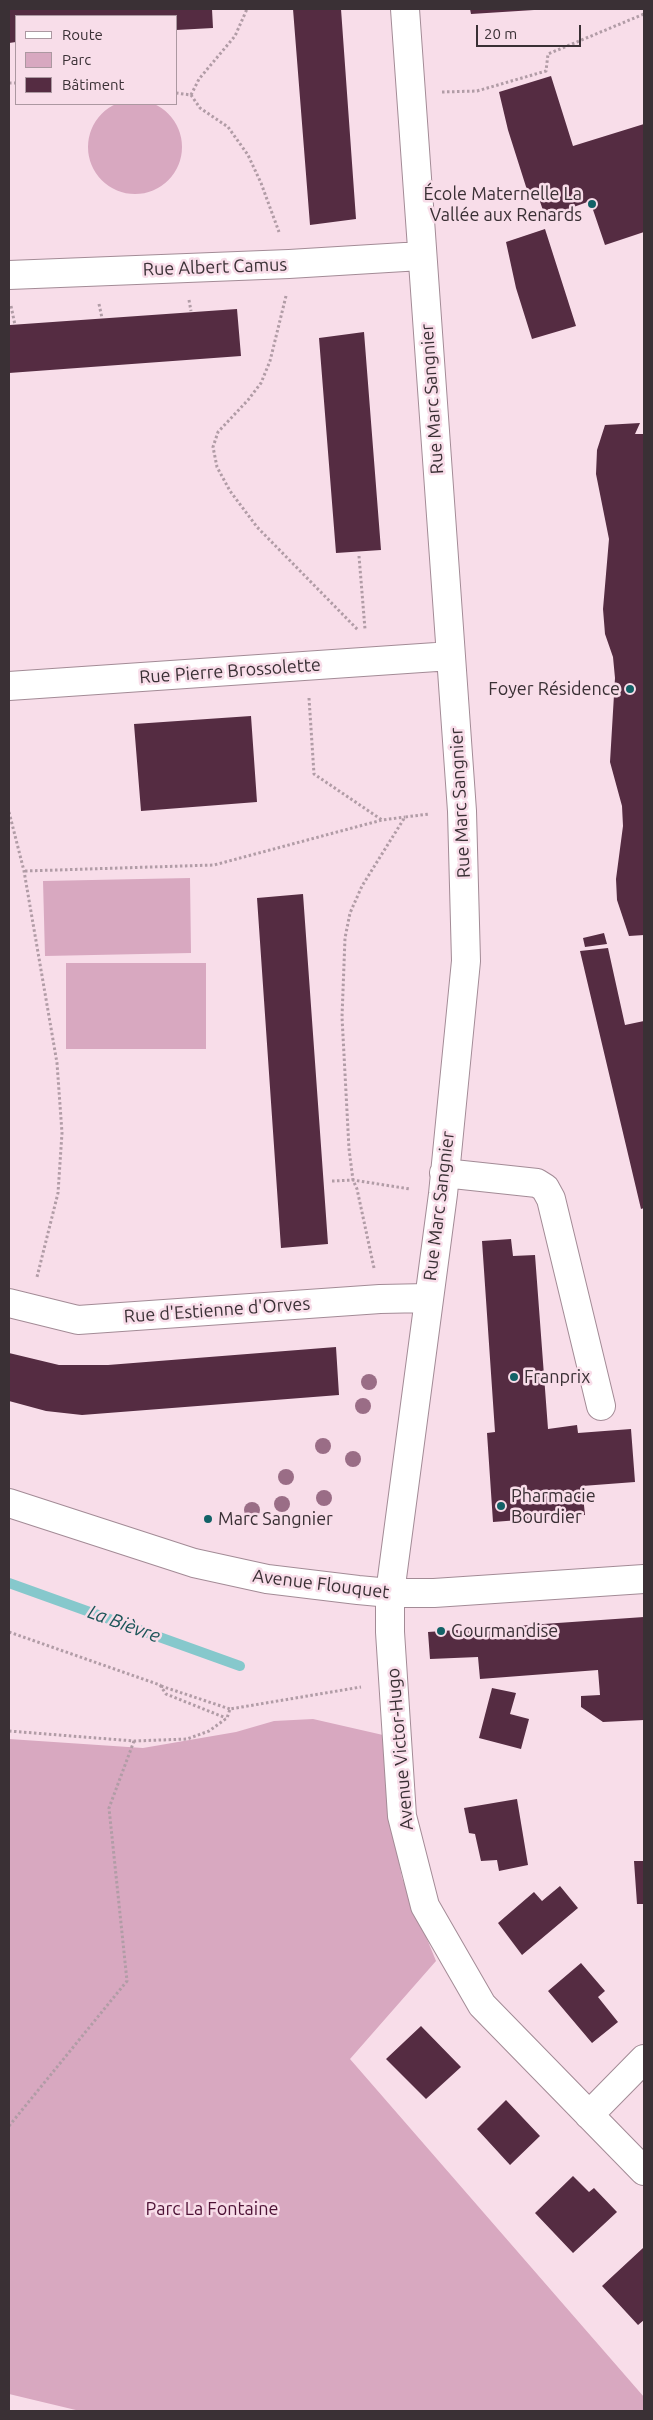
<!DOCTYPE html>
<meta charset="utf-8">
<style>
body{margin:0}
#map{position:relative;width:653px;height:2420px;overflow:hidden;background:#f8dde9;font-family:Ubuntu,sans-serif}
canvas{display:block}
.frame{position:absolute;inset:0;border:10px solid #3a3035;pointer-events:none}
.legend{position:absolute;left:15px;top:15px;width:162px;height:90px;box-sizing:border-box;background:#f8dde9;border:1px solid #ac98a1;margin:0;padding:6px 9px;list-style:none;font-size:15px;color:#3a3035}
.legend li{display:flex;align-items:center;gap:10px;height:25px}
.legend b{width:25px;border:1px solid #ac98a1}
.scale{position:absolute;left:476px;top:25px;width:105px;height:22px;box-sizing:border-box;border:2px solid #3a3035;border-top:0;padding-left:6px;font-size:15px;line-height:18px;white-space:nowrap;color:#3a3035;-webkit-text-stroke:4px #f8dde9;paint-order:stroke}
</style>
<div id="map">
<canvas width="653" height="2420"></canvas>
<div class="frame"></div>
<ul class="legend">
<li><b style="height:6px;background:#fff"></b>Route</li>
<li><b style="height:14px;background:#d8a8c0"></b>Parc</li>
<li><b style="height:14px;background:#552c42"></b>Bâtiment</li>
</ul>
<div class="scale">20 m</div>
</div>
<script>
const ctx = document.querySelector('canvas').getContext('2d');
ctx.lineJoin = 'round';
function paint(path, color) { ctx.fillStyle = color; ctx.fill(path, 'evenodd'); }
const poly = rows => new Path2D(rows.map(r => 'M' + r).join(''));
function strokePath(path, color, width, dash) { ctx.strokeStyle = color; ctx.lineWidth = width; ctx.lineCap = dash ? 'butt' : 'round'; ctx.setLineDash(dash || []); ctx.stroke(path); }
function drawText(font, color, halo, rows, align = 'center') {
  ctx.font = font + ' Ubuntu,sans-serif'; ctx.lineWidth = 5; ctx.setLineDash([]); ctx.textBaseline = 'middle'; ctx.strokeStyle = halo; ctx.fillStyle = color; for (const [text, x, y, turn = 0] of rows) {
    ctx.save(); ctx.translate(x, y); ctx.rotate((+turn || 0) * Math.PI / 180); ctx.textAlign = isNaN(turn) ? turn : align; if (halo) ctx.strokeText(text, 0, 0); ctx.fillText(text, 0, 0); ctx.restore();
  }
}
paint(poly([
 '88 147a47 47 0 1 1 94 0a47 47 0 1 1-94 0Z',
 [190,878,191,953,45,956,43,881],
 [66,963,206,963,206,1049,66,1049],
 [313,1719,383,1735,388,1807,402,1878,436,1961,350,2059,644,2397,644,2411,80,2411,9,2394,9,1739,143,1748,236,1732,274,1721]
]), '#d8a8c0');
strokePath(poly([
 [9,1583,240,1666]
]), '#86c8cc', 10);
paint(poly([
 [9,9,212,9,213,28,176,30,176,16,16,16,16,42,9,43],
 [293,9,341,9,356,219,310,225],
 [470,9,534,9,534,10,471,14],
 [551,76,573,146,644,124,644,232,605,245,590,201,560,212,562,218,551,222,549,214,545,216,536,190,528,193,508,130,499,92],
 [545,229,576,326,532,339,516,288,506,242],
 [237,309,241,356,9,373,10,325],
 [364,332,381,550,336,553,319,338],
 [640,423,635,434,644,434,644,935,629,936,617,900,616,879,623,826,622,806,610,762,615,678,613,657,605,634,603,609,609,539,596,474,597,450,605,425],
 [251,716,257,802,141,811,134,724],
 [303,894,328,1244,281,1248,257,898],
 [604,933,607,944,585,947,583,938],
 [608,948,625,1025,644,1021,644,1208,641,1209,580,951],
 [511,1239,513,1256,535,1255,548,1429,577,1425,578,1433,631,1429,635,1482,582,1486,585,1515,493,1522,487,1433,495,1432,482,1241],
 [336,1347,339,1395,82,1415,46,1411,9,1401,9,1353,59,1365,108,1365],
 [644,1617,644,1720,603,1722,581,1707,581,1696,600,1695,598,1670,480,1679,478,1657,430,1659,428,1632],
 [492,1688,516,1693,510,1714,529,1719,521,1749,479,1738],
 [517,1799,528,1865,499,1871,497,1860,481,1861,475,1834,469,1833,464,1808],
 [634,1861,644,1861,644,1904,637,1904],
 [560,1886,578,1908,522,1955,498,1923,534,1892,542,1901],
 [581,1963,605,1991,598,1997,618,2022,592,2043,548,1991],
 [421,2026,461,2067,426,2099,386,2059],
 [506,2100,540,2136,510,2165,477,2129],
 [573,2176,589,2192,594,2188,617,2212,573,2253,535,2213],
 [643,2248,644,2320,638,2325,602,2286]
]), '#552c42');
const minor = poly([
 [405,9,462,811,466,961,443,1194,390,1593,390,1632,402,1816,425,1906,482,2005,644,2171],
 [9,275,289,264,421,256],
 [9,686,451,656],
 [444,1173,537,1183,545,1188,551,1199,601,1406],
 [9,1303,78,1320,380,1299,428,1298],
 [589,2115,644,2059]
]);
const major = poly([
 [9,1503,194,1563,267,1579,358,1590,390,1593,434,1593,644,1579]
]);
strokePath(minor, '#a38b96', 30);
strokePath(major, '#a38b96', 30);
strokePath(poly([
 [9,83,16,83],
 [442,92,477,91,546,71,548,54,644,14],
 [176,93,191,95,200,108,228,127,248,155,261,183,279,232],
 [191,95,199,79,235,36,247,9],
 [286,296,270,361,261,383,248,400,218,432,213,447,217,467,230,491,257,527,358,630],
 [189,300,191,311],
 [99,304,102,318],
 [11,306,15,325],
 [359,556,365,629],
 [309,698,314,774,382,820],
 [9,812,24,871,57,1063,62,1133,58,1193,37,1277],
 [25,871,214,865,382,820,405,817],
 [332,1181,353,1180,410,1189],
 [374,1268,357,1189,353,1180,349,1149,342,1017,345,938,350,913,362,886,405,817,429,814],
 [9,1632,160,1685,166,1694,226,1718],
 [161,1686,230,1709],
 [9,1731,134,1741,187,1739,209,1731,227,1718,230,1709,361,1687],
 [9,2126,127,1981,109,1808,134,1741]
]), '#b19ca6', 3, [2.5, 2.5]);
strokePath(minor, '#fff', 28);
strokePath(major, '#fff', 28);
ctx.fillStyle = '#9a6d86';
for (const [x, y] of [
 [369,1382],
 [363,1406],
 [323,1446],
 [353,1459],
 [286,1477],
 [324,1498],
 [282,1504],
 [252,1510]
]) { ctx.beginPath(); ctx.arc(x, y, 8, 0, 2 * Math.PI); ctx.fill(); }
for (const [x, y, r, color] of [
 [592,204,5,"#126267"],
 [630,689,5,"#126267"],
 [514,1377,5,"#126267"],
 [501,1506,5,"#126267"],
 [208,1519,5,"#126267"],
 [441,1631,5,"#126267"]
]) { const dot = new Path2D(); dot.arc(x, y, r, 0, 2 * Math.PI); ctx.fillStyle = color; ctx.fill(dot); strokePath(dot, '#f8dde9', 2); }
drawText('18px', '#3a3035', '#f8dde9', [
 ["École Maternelle La",582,194,"right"],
 ["Vallée aux Renards",582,215,"right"],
 ["Foyer Résidence",620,689,"right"],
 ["Franprix",524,1377],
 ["Pharmacie",511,1496],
 ["Bourdier",511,1517],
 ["Marc Sangnier",218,1519],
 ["Gourmandise",451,1631]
], 'left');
drawText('18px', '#3a3035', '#f8dde9', [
 ["Rue Albert Camus",215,267,-2],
 ["Rue Marc Sangnier",432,399,-94],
 ["Rue Pierre Brossolette",230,671,-4],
 ["Rue Marc Sangnier",460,803,-93],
 ["Rue Marc Sangnier",439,1206,-83],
 ["Rue d'Estienne d'Orves",217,1310,-4],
 ["Avenue Flouquet",321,1584,7],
 ["Avenue Victor-Hugo",400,1749,-95]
]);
drawText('18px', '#4d1235', '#f8dde9', [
 ["Parc La Fontaine",212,2209]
]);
drawText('italic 19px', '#1b5458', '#f8dde9', [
 ["La Bièvre",124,1624,20]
]);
</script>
